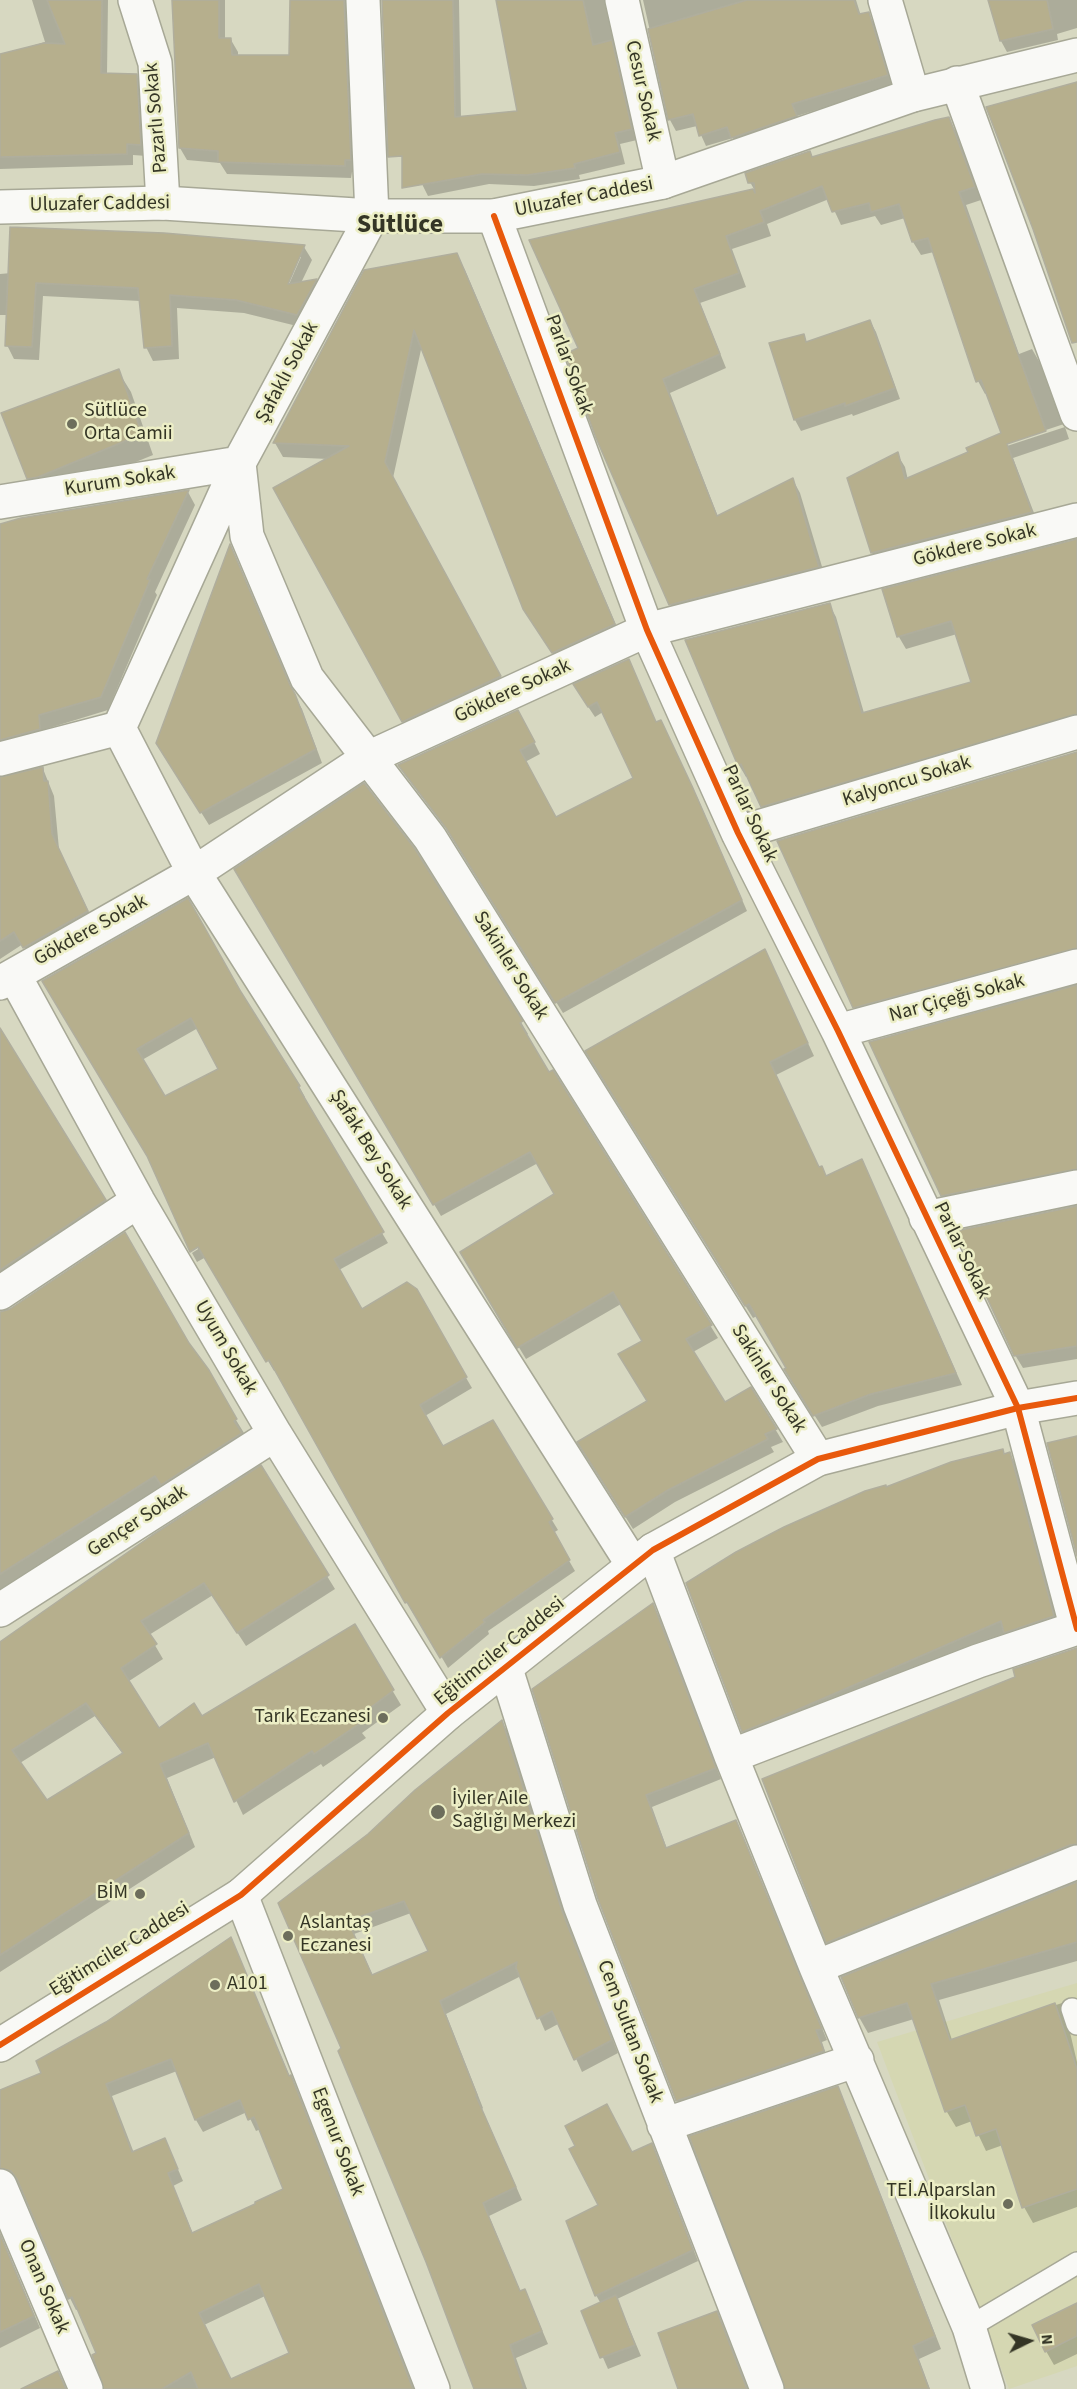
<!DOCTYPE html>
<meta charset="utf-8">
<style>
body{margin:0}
#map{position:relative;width:1077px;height:2389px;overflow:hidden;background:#d7d8c1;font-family:"Source Sans 3",sans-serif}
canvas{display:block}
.north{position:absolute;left:999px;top:2311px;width:60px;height:60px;-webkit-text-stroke:4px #eceec5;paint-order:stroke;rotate:85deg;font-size:16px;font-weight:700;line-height:24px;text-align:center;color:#343525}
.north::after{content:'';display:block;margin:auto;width:21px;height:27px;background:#343525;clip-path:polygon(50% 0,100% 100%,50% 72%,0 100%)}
</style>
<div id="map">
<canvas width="1077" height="2389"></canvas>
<div class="north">N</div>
</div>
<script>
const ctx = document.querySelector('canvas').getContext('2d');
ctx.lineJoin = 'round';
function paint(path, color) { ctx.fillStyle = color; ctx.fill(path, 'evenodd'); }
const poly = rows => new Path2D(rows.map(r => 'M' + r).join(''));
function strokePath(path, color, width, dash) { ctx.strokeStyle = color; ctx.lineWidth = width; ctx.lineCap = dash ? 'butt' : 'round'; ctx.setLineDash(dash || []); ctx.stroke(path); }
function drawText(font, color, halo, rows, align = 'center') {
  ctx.font = font + ' "Source Sans 3",sans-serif'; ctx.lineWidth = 5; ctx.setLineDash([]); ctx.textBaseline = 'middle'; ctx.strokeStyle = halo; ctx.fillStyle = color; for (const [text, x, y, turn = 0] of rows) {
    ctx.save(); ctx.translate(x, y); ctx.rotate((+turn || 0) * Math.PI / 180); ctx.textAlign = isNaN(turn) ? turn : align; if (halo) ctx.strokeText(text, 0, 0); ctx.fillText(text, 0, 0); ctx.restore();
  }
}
paint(poly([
 [1077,1983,1077,2366,1009,2389,877,2042]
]), '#d5d7b2');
paint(poly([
 [32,0,108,0,107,74,136,76,143,88,147,156,133,155,133,165,0,169,0,55,45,42],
 [174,0,225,0,225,39,231,40,238,52,238,56,290,56,290,0,351,0,357,171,352,172,351,178,227,174,220,163,187,160,180,148],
 [413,0,459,0,461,118,519,112,497,0,614,0,637,140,620,144,625,164,579,175,580,179,534,186,489,184,428,196,422,184],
 [643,0,856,0,861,16,868,14,875,25,893,86,797,116,802,127,739,149,733,138,706,146,697,126,676,131,670,120],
 [989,0,1077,0,1077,28,1057,34,1058,40,1007,52,1001,41],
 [949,119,956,132,981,200,966,205,1019,354,1032,349,1040,363,1064,424,1007,443,1007,446,1065,427,1069,439,1013,458,1039,526,880,566,872,553,849,479,897,454,905,467,908,480,970,452,1003,434,988,393,985,394,978,381,934,252,921,255,913,242,905,218,881,225,875,216,841,225,829,199,767,224,771,236,732,249,746,287,700,303,726,368,670,393,718,517,793,480,800,493,826,580,678,618,670,604,580,349,531,241,755,191,750,182,809,153,813,158],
 [304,247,312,260,301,283,316,280,324,293,305,328,244,313,177,308,179,359,153,361,146,347,140,301,43,296,39,360,14,359,7,345,8,315,0,315,0,274],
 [298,257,301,257,286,291,283,290],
 [457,255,465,270,622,639,562,667,533,624,422,345,393,478,508,691,412,735,275,489,328,459,283,457,275,443],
 [870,321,876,332,900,399,853,416,852,414,801,431,795,420,771,344,803,336,807,343],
 [118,371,131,392,153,455,50,497,40,499,28,478],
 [188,492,195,505,155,592,157,595,108,710,46,729,47,743,0,756,0,525],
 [1077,541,1077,727,769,818,748,776,746,777,739,765,829,604,836,617,864,713,973,683,957,634,906,649,899,637,884,590],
 [230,547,294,695,302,709,322,763,209,825,166,756],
 [629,661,657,724,666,733,698,799,747,911,563,1013,454,839,400,766,524,722,540,754,525,762,555,819,635,778,603,712,595,717,581,696],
 [1077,753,1077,961,861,1019,854,1007],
 [43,769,54,796,59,849,95,925,32,961,23,944,0,959,0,779],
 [413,850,521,1022,528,1034,525,1036,548,1074,552,1072,718,1338,693,1352,725,1404,751,1389,783,1442,771,1447,774,1452,675,1502,633,1529,586,1454,649,1402,644,1342,621,1304,526,1359,462,1253,556,1194,538,1163,441,1216,236,870],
 [771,963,814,1056,776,1075,819,1168,827,1177,862,1161,962,1385,878,1406,822,1427,793,1382,788,1368,757,1316,753,1318,594,1064],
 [1077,987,1077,1182,949,1208,942,1195],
 [241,994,299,1086,305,1097,302,1098,388,1243,339,1270,361,1311,415,1290,472,1388,425,1416,442,1448,492,1422,558,1530,553,1533,575,1571,488,1631,489,1634,448,1668,415,1612,413,1613,407,1602,276,1370,274,1371,206,1257,197,1262,192,1253,206,1244,149,1156,76,1033],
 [198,1028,220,1069,165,1098,142,1060],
 [0,1031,112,1214,0,1289],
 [1077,1208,1077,1359,1023,1368,1015,1355],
 [0,1313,188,1344,236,1420,244,1433,241,1435,248,1448,0,1593],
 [1010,1454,1017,1467,1060,1629,751,1744,743,1731,1004,1455],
 [152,1537,327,1576,335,1589,246,1646,213,1595,149,1635,163,1659,126,1683,159,1730,201,1718,354,1626,401,1705,362,1733,366,1738,323,1767,321,1764,243,1815,216,1757,167,1778,195,1847,0,1972,0,1642],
 [95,1716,123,1754,47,1802,20,1763],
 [653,1605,659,1616,721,1779,652,1807,667,1849,736,1821,827,2040,822,2042,829,2063,684,2112,677,2101,599,1898],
 [1077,1650,1077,1846,834,1953,828,1942,1017,1678],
 [502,1722,509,1734,569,1925,618,2053,582,2072,560,2023,545,2031,521,1976,446,2014,483,2108,482,2109,522,2200,489,2216,521,2293,524,2291,531,2304,548,2344,516,2358,527,2389,476,2389,342,2049,280,1904,369,1835],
 [411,1913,430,1952,373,1976,354,1934],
 [1077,1883,1077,1961,939,2000,952,2040,1062,2003,1070,2017,1068,2024,1077,2062,1077,2207,1033,2223,1024,2207,1003,2145,986,2151,972,2121,956,2127,947,2112,914,2019,868,2033,859,2017],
 [231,1939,290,2077,297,2089,414,2389,106,2389,98,2354,79,2309,76,2310,70,2298,22,2186,9,2179,0,2181,0,2092,42,2074,106,2023],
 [177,2071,196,2120,203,2132,247,2112,256,2131,261,2129,285,2190,193,2234,173,2186,183,2181,165,2139,134,2153,112,2096],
 [265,2296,291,2354,231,2381,204,2325],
 [837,2088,844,2101,941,2349,919,2359,930,2389,787,2389],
 [651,2144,657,2155,698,2261,617,2299,641,2356,608,2369,583,2312,601,2304,596,2295,600,2206,632,2153],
 [0,2233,40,2328,0,2348],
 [1077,2304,1077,2354,1054,2365,1046,2351],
 [716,2313,723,2325,748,2389,680,2389]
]), '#0003');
const building = poly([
 [47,0,102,0,101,73,137,74,141,145,127,144,127,154,0,157,0,54,44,43,65,44,47,0],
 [172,0,219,0,219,38,231,38,232,55,289,55,290,0,344,0,351,160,345,160,345,166,218,162,218,151,179,148,172,0],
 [382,0,453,0,455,117,517,111,496,0,583,0,593,45,612,40,632,129,615,133,620,152,574,164,575,168,527,175,482,174,402,188,402,156,388,157,382,0],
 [747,0,854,0,859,14,869,12,888,75,792,104,797,116,731,138,727,127,699,136,693,114,668,120,648,29,747,0],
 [988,0,1047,0,1053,29,1000,41,988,0],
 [1077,82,1077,342,1072,343,1033,229,986,107,1077,82],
 [949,117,975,187,959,192,1046,431,1007,444,1032,512,871,553,847,478,898,452,905,479,968,452,966,448,1001,433,981,380,976,382,928,238,912,242,899,204,871,212,869,203,832,212,822,186,760,211,764,222,726,236,739,273,694,289,720,354,663,379,717,516,793,478,819,567,669,605,596,438,565,354,578,348,529,240,753,189,755,193,754,183,748,183,745,173,810,151,812,157,935,120,949,117],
 [10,227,164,233,305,245,288,284,317,279,297,315,236,300,170,295,172,346,144,348,138,288,36,283,32,347,5,346,10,227],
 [457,253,615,624,552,653,523,609,414,330,385,462,501,676,402,722,273,488,349,446,273,443,364,270,457,253],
 [870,320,895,388,845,406,845,403,794,420,769,343,804,334,806,342,870,320],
 [119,369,142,434,38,477,27,479,1,413,119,369],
 [189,490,147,579,150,580,101,697,39,715,40,729,0,740,0,524,21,518,189,490],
 [1077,539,1077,714,761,807,741,764,738,766,685,640,830,603,862,713,971,682,951,621,897,637,882,589,1077,539],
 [230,544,290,685,295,694,316,749,200,813,156,743,230,544],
 [629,659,656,722,661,720,692,786,742,900,555,1003,446,828,398,765,518,710,535,742,520,750,556,817,633,778,597,702,588,707,573,684,629,659],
 [1077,752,1077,948,853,1008,777,841,1077,752],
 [43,767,44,781,48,781,52,834,88,911,23,948,14,932,0,941,0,777,43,767],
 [364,783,415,849,523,1021,520,1023,549,1072,553,1070,712,1325,686,1339,725,1402,751,1387,777,1429,765,1434,768,1439,668,1490,625,1517,577,1442,647,1401,618,1354,642,1341,613,1292,517,1348,460,1252,554,1194,530,1152,433,1205,234,869,364,783],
 [188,898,241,992,300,1086,298,1087,384,1232,334,1259,362,1309,407,1282,417,1289,467,1377,420,1405,443,1446,493,1420,553,1519,549,1522,570,1560,483,1620,485,1622,440,1658,407,1602,405,1603,269,1360,266,1362,198,1247,190,1252,147,1156,42,981,188,898],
 [191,1018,218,1069,165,1096,137,1049,191,1018],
 [765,949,808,1043,770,1062,819,1167,822,1166,826,1176,862,1159,956,1373,871,1394,813,1416,784,1369,786,1368,749,1304,745,1306,585,1051,765,949],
 [1077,985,1077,1169,941,1196,869,1042,1077,985],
 [0,1028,106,1200,0,1270,0,1028],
 [1077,1206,1077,1346,1014,1356,956,1231,1077,1206],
 [125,1232,189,1343,209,1370,237,1419,234,1421,242,1433,161,1485,155,1476,0,1574,0,1312,10,1309,125,1232],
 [1077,1436,1077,1556,1047,1443,1077,1436],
 [1003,1449,1004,1454,1010,1452,1054,1616,1004,1633,1001,1621,792,1712,742,1732,686,1583,736,1552,784,1527,865,1491,886,1485,886,1487,951,1462,1003,1449],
 [261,1465,329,1575,237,1633,204,1583,141,1621,157,1644,121,1668,159,1728,194,1703,202,1716,355,1624,394,1690,355,1719,359,1724,314,1754,312,1751,234,1802,208,1743,160,1764,189,1833,0,1955,0,1642,151,1536,261,1465],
 [86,1703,123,1753,47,1800,12,1750,86,1703],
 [653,1603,716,1768,646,1795,666,1848,736,1820,822,2029,816,2030,824,2051,676,2101,598,1899,532,1689,653,1603],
 [1077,1648,1077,1844,1070,1845,826,1943,762,1779,1015,1677,1013,1669,1077,1648],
 [502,1720,562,1911,612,2040,574,2060,552,2011,537,2019,516,1968,517,1962,440,2001,477,2095,476,2096,516,2187,483,2203,520,2291,525,2289,542,2331,510,2345,524,2389,474,2389,426,2262,338,2051,341,2048,278,1903,368,1834,415,1790,502,1720],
 [404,1901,428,1951,372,1975,348,1921,404,1901],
 [1077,1882,1077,1942,931,1984,950,2040,1055,2003,1077,2069,1077,2189,1022,2208,996,2129,976,2136,965,2105,945,2112,907,2003,858,2018,841,1977,1077,1882],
 [231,1937,289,2076,291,2075,413,2389,198,2389,191,2372,162,2389,104,2389,92,2355,96,2353,72,2297,68,2299,17,2179,11,2171,0,2168,0,2090,41,2073,36,2061,106,2022,231,1937],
 [171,2059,195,2120,240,2100,248,2120,254,2117,283,2189,255,2202,255,2204,192,2233,168,2173,178,2169,165,2138,132,2152,106,2084,171,2059],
 [259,2284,289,2353,231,2379,199,2313,259,2284],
 [838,2086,935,2336,913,2346,929,2389,785,2389,689,2136,838,2086],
 [607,2104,632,2152,652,2143,693,2250,595,2296,566,2221,598,2205,569,2149,575,2146,565,2126,607,2104],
 [0,2234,34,2316,0,2332,0,2234],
 [616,2295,635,2345,600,2358,581,2311,616,2295],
 [1077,2303,1077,2336,1045,2352,1032,2325,1077,2303],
 [717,2311,747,2389,678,2389,658,2333,717,2311],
 [58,2371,66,2389,21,2389,58,2371]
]);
paint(building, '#b6af8d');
strokePath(building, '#b0ae9d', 1.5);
const service = poly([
 [1072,2009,1077,2024],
 [969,2327,1077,2263]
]);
const minor = poly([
 [135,0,155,63,163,203],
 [622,0,663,182],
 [885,0,913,95],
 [957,83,1077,414],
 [494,216,647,630,738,833,838,1031,1018,1408,1077,1629],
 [239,463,247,536,307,678,430,838,818,1459],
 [0,502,239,463],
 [119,728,194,873,633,1565],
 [119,728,239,463,372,216,363,0],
 [0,759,119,728],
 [738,833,1077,732],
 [14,975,138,1201,275,1434,448,1713],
 [0,983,194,873,368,758,647,630,1077,520],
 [838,1031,1077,966],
 [926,1218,1077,1187],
 [0,1293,138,1201],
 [653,1550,731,1756,816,1967,969,2327,988,2389],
 [0,1610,275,1434],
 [506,1669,580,1905,767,2389],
 [731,1756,978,1661,1077,1628],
 [241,1895,433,2389],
 [816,1967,1077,1862],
 [664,2125,857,2060],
 [0,2186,86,2389]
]);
const tertiary = poly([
 [0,207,163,203,372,216,494,216,663,182,913,95,1077,55],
 [0,2045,241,1895,448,1713,653,1550,818,1459,1018,1408,1077,1398]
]);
strokePath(service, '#a7a896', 24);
strokePath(minor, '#a7a896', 36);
strokePath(tertiary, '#a7a896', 36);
strokePath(service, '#f9f9f6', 21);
strokePath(minor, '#f9f9f6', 33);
strokePath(tertiary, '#f9f9f6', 33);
strokePath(poly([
 [494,216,647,630,738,833,838,1031,1018,1408,1077,1629],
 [0,2045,241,1895,448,1713,653,1550,818,1459,1018,1408,1077,1398]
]), '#e8590c', 6);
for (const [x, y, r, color] of [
 [72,424,6,"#6d6e5c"],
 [383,1718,6,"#6d6e5c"],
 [438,1812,8,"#6d6e5c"],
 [140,1894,6,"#6d6e5c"],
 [288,1936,6,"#6d6e5c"],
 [215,1985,6,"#6d6e5c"],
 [1008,2204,6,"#6d6e5c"]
]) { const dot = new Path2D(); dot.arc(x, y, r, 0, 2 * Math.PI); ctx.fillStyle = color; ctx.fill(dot); strokePath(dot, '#eceec5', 2); }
drawText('20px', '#343525', '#eceec5', [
 ["Cesur Sokak",642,91,77],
 ["Pazarlı Sokak",157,118,-95],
 ["Uluzafer Caddesi",584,198,-11],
 ["Uluzafer Caddesi",100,205,-1],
 ["Parlar Sokak",568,365,70],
 ["Şafaklı Sokak",288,373,-62],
 ["Kurum Sokak",120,482,-9],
 ["Gökdere Sokak",975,546,-14],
 ["Gökdere Sokak",513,692,-25],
 ["Kalyoncu Sokak",907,782,-17],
 ["Parlar Sokak",749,814,65],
 ["Gökdere Sokak",91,931,-29],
 ["Sakinler Sokak",510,966,58],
 ["Nar Çiçeği Sokak",957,999,-15],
 ["Şafak Bey Sokak",370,1150,58],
 ["Parlar Sokak",961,1251,64],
 ["Uyum Sokak",225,1348,60],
 ["Sakinler Sokak",768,1379,58],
 ["Gençer Sokak",138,1522,-33],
 ["Eğitimciler Caddesi",500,1652,-39],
 ["Eğitimciler Caddesi",120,1950,-32],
 ["Cem Sultan Sokak",629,2032,69],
 ["Egenur Sokak",337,2142,69],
 ["Onan Sokak",43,2287,67]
]);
drawText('20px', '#343525', '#eceec5', [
 ["Sütlüce",84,412],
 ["Orta Camii",84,435],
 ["Tarık Eczanesi",371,1718,"right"],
 ["İyiler Aile",452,1800],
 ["Sağlığı Merkezi",452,1823],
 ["BİM",128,1894,"right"],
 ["Aslantaş",300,1924],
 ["Eczanesi",300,1947],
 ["A101",227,1985],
 ["TEİ.Alparslan",996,2192,"right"],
 ["İlkokulu",996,2215,"right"]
], 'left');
drawText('bold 26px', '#343525', '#eceec5', [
 ["Sütlüce",400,226]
]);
</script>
